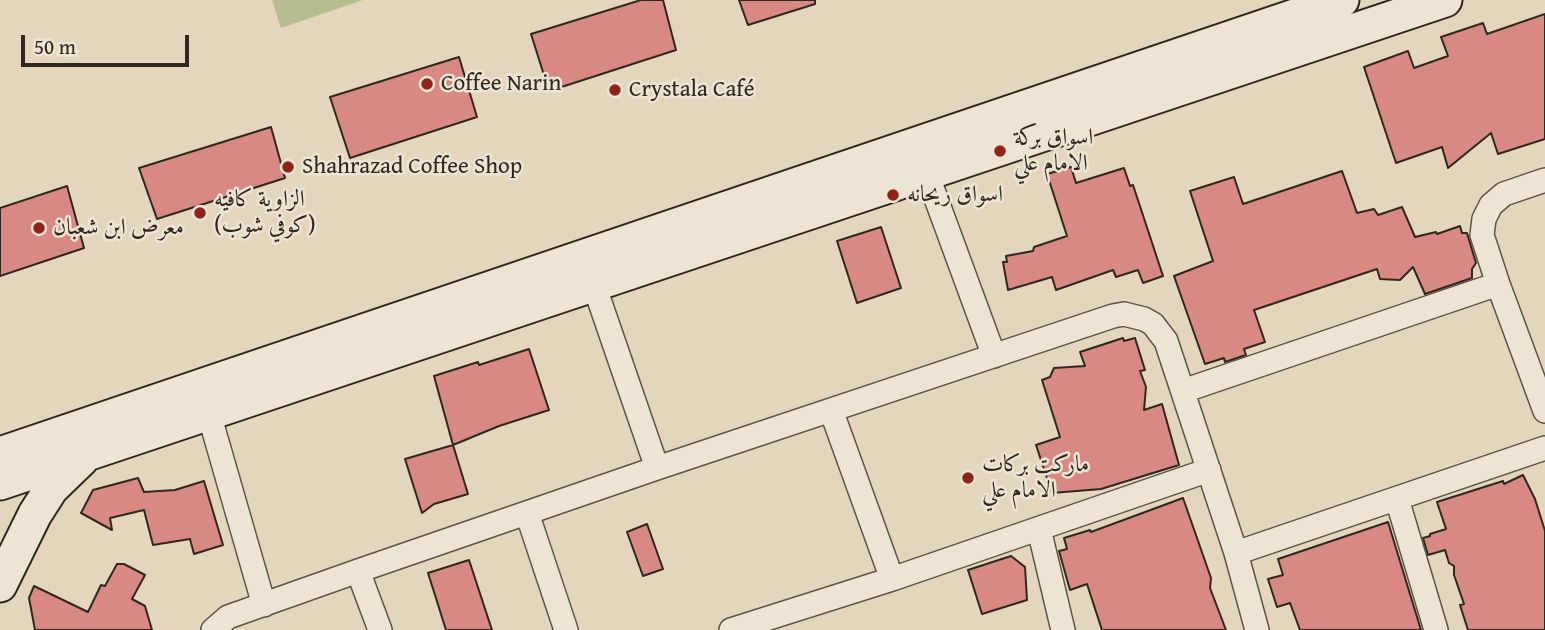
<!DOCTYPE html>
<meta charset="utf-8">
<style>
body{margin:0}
#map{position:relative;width:1545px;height:630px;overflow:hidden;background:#e3d6bd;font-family:"Gentium Book Plus",serif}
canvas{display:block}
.scale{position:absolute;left:21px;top:35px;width:168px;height:32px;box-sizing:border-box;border:4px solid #31281d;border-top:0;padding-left:9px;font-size:21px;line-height:24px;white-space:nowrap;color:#31281d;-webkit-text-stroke:5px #ede4d4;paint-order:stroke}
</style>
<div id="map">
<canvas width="1545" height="630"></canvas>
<div class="scale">50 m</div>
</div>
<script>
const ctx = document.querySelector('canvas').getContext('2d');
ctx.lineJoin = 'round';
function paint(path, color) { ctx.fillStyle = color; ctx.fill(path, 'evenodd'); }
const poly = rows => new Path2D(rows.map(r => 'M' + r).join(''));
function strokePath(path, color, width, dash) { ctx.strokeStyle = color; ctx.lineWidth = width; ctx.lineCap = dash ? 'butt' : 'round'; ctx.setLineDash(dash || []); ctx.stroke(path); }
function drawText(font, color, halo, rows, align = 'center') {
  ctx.font = font + ' "Gentium Book Plus",Amiri,serif'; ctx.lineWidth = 5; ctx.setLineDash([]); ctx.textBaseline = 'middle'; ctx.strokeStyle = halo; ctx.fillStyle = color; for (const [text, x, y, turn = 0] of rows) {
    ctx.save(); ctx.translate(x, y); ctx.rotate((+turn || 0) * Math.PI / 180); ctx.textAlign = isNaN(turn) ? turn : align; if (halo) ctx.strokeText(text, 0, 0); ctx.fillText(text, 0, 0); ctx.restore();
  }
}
paint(poly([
 [272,0,363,0,281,28]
]), '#b6bd8f');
const building = poly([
 [641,0,663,0,676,50,549,91,531,34,641,0],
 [739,0,815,0,815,4,748,25,739,0],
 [1545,14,1545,139,1498,154,1491,133,1448,168,1442,147,1396,163,1364,67,1408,51,1414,68,1448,56,1441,37,1483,23,1487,34,1545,14],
 [459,57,477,117,350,158,330,97,459,57],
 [271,127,285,178,157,219,139,168,271,127],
 [1071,167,1076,183,1124,168,1130,186,1133,185,1163,276,1143,283,1138,270,1116,277,1113,270,1056,290,1052,277,1008,290,1003,262,1007,262,1006,256,1033,251,1034,247,1067,236,1047,174,1071,167],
 [1342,171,1357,213,1374,209,1378,215,1402,207,1415,237,1436,232,1437,234,1460,226,1462,233,1467,233,1476,263,1472,269,1472,278,1425,294,1413,267,1400,280,1380,279,1377,269,1254,310,1265,342,1244,349,1246,355,1225,362,1224,358,1205,364,1174,276,1213,261,1190,191,1234,177,1243,204,1342,171],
 [67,186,84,248,0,276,0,208,67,186],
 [881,227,901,288,857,303,837,241,881,227],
 [1123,338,1124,341,1135,338,1145,370,1140,371,1146,387,1144,410,1162,404,1179,465,1101,489,1052,493,1036,445,1060,437,1042,380,1050,377,1054,368,1085,366,1080,352,1123,338],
 [529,349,549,410,499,426,453,445,434,376,478,362,479,365,529,349],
 [453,445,468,494,434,504,422,513,405,459,453,445],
 [1523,475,1535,499,1545,531,1545,630,1468,630,1460,605,1464,604,1454,575,1454,566,1449,563,1445,550,1428,555,1423,538,1430,536,1430,534,1446,529,1437,502,1503,481,1504,484,1523,475],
 [138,478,144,492,175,490,204,481,223,545,194,554,190,539,153,545,144,510,110,518,112,530,81,513,93,490,138,478],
 [1183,498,1211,578,1210,588,1226,630,1102,630,1087,584,1070,590,1059,551,1067,549,1064,538,1090,530,1091,532,1183,498],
 [1388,522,1421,630,1300,630,1290,603,1277,607,1268,579,1283,575,1278,559,1388,522],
 [647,524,663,569,643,576,627,532,647,524],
 [1011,556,1025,567,1027,600,982,614,968,570,1011,556],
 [469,560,492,630,446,630,428,573,469,560],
 [117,564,124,564,145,575,132,599,145,606,152,630,35,630,29,598,34,586,88,612,101,585,105,586,117,564]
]);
paint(building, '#d98984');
strokePath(building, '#31281d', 2);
const street = poly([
 [927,174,994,356],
 [1498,284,1545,411],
 [594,285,657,468],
 [1183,391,1498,284,1482,235,1484,219,1491,205,1504,194,1545,180],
 [831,410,892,579],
 [209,414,264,605],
 [1397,499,1436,630],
 [527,513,566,630],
 [1039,529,1063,630],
 [1236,553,1545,448],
 [358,571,380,630],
 [213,630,228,617,358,571,657,468,1113,316,1124,314,1144,319,1153,324,1166,341,1236,553,1257,630],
 [731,630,892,579,1209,470]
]);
const secondary = poly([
 [0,454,1342,0],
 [0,483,1445,0],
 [0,585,35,514,51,489,82,459]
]);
strokePath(street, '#5e5445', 26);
strokePath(secondary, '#31281d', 37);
strokePath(street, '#ede4d4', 23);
strokePath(secondary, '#ede4d4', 33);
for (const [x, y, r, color] of [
 [427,84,7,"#8f2418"],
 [615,90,7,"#8f2418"],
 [1000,151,7,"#8f2418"],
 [288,167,7,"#8f2418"],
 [893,195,7,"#8f2418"],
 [200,213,7,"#8f2418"],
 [39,228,7,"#8f2418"],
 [968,478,7,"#8f2418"]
]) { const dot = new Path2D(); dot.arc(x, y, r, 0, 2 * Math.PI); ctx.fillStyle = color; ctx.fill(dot); strokePath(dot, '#ede4d4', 2.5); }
drawText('23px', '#31281d', '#ede4d4', [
 ["Coffee Narin",441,84],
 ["Crystala Café",629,90],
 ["اسواق بركة",1014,138],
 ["الامام علي",1014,164],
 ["Shahrazad Coffee Shop",302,167],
 ["اسواق ريحانه",907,195],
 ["الزاوية كافيه",214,200],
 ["(كوفي شوب)",214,226],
 ["معرض ابن شعبان",53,228],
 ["ماركت بركات",982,465],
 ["الامام علي",982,491]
], 'left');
</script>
